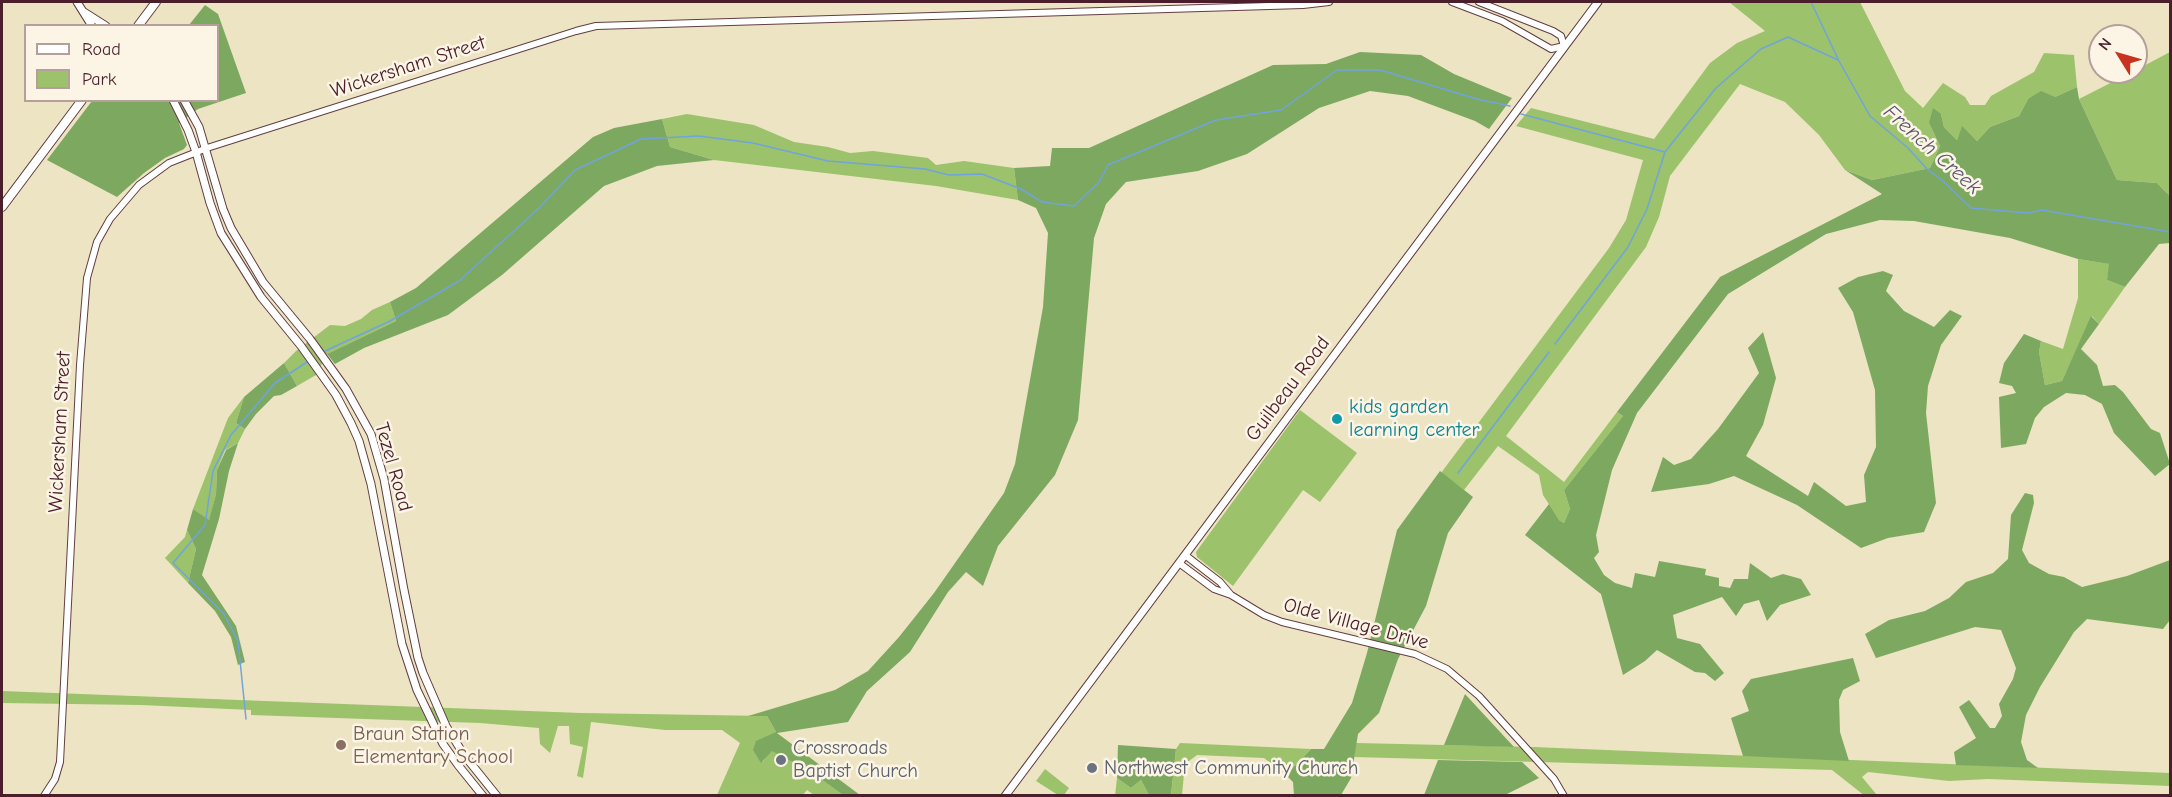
<!DOCTYPE html>
<style>
body{margin:0}
#map{position:relative;width:2172px;height:797px;overflow:hidden;background:#ece4c3;font-family:"Comic Neue",sans-serif}
canvas{display:block}
.frame{position:absolute;inset:0;border:3px solid #4a1f2b;pointer-events:none}
.legend{position:absolute;left:24px;top:24px;width:195px;height:78px;box-sizing:border-box;background:#fcf5e5;border:2px solid #b59f9b;margin:0;padding:8px 10px;list-style:none;font-size:18px;color:#4a1f2b}
.legend li{display:flex;align-items:center;gap:12px;height:30px}
.legend b{width:30px;border:2px solid #b59f9b}
.north{position:absolute;left:2088px;top:24px;width:60px;height:60px;box-sizing:border-box;background:#fcf5e5;border:2px solid #b59f9b;border-radius:50%;rotate:307deg;font-size:16px;font-weight:700;line-height:24px;text-align:center;color:#4a1f2b}
.north::after{content:'';display:block;margin:auto;width:21px;height:27px;background:#c8321e;clip-path:polygon(50% 0,100% 100%,50% 72%,0 100%)}
</style>
<div id="map">
<canvas width="2172" height="797"></canvas>
<div class="frame"></div>
<ul class="legend">
<li><b style="height:8px;background:#fff"></b>Road</li>
<li><b style="height:16px;background:#9cc26c"></b>Park</li>
</ul>
<div class="north">N</div>
</div>
<script>
const ctx = document.querySelector('canvas').getContext('2d');
ctx.lineJoin = 'round';
function paint(path, color) { ctx.fillStyle = color; ctx.fill(path, 'evenodd'); }
const poly = rows => new Path2D(rows.map(r => 'M' + r).join(''));
function strokePath(path, color, width, dash) { ctx.strokeStyle = color; ctx.lineWidth = width; ctx.lineCap = dash ? 'butt' : 'round'; ctx.setLineDash(dash || []); ctx.stroke(path); }
function drawText(font, color, halo, rows, align = 'center') {
  ctx.font = font + ' "Comic Neue",sans-serif'; ctx.lineWidth = 5; ctx.setLineDash([]); ctx.textBaseline = 'middle'; ctx.strokeStyle = halo; ctx.fillStyle = color; for (const [text, x, y, turn = 0] of rows) {
    ctx.save(); ctx.translate(x, y); ctx.rotate((+turn || 0) * Math.PI / 180); ctx.textAlign = isNaN(turn) ? turn : align; if (halo) ctx.strokeText(text, 0, 0); ctx.fillText(text, 0, 0); ctx.restore();
  }
}
paint(poly([
 [1729,2,1860,2,1905,91,1923,108,1943,83,1965,97,1970,105,1985,105,1991,96,2034,72,2044,53,2074,55,2077,87,2055,97,2028,99,2019,116,1990,127,1977,141,1962,127,1957,140,1944,127,1941,114,1929,123,1940,146,1930,168,1872,180,1845,170,1819,135,1785,102,1740,84,1670,176,1659,217,1646,247,1506,436,1564,482,1617,412,1623,416,1564,490,1570,509,1564,523,1559,520,1543,495,1539,475,1498,446,1464,490,1441,473,1609,248,1626,220,1643,160,1516,126,1531,108,1654,139,1710,63,1737,43,1765,31],
 [2170,52,2170,196,2157,183,2117,180,2079,99,2132,72,2136,72,2136,70],
 [687,114,754,125,794,142,828,147,850,153,873,151,928,158,936,165,964,161,1014,168,1018,200,936,186,714,160,670,147,662,119],
 [2078,259,2110,264,2107,280,2125,287,2099,324,2092,316,2062,381,2045,385,2039,352,2041,341,2063,349,2078,298],
 [390,302,396,321,327,354,316,375,297,386,284,363,296,351,330,325,345,326,361,319,372,310],
 [244,397,236,423,245,429,238,443,225,450,217,470,216,494,209,521,193,509,228,418],
 [1300,410,1357,453,1320,502,1303,490,1233,586,1197,557,1196,552],
 [187,530,196,549,188,583,165,558,185,537],
 [2,691,581,713,767,716,776,732,762,763,771,750,811,772,843,795,814,795,807,790,803,795,717,795,740,743,722,730,665,730,591,722,583,778,577,776,583,747,570,744,569,726,558,726,550,753,540,744,539,728,480,723,251,715,251,710,141,705,2,703],
 [1180,743,1311,749,1286,775,1264,758,1197,755,1189,761,1182,761,1181,773,1184,774,1182,795,1171,796,1176,749],
 [1356,743,1533,747,2170,773,2170,786,1988,779,1949,781,1868,772,1862,777,1877,795,1865,796,1832,770,1354,757],
 [1045,769,1069,788,1064,795,1058,795,1036,781],
 [1117,778,1131,788,1141,780,1149,795,1115,796]
]), '#9cc26c');
paint(poly([
 [205,5,218,14,246,93,198,109,179,123,187,145,184,149,165,158,144,173,117,197,47,160,92,101,218,100,218,26,189,25],
 [1360,52,1421,55,1454,74,1512,98,1489,129,1475,121,1408,96,1370,91,1319,108,1247,154,1198,171,1126,182,1106,204,1094,238,1078,420,1055,475,998,546,983,586,966,572,948,592,910,652,867,691,848,722,777,733,860,795,843,795,811,772,772,751,761,763,753,750,756,741,776,732,767,716,748,716,835,690,868,671,899,637,934,593,1004,493,1015,464,1043,307,1048,233,1036,208,1018,200,1014,168,1050,166,1052,148,1089,148,1273,65,1326,64],
 [2077,87,2079,99,2117,180,2157,183,2170,196,2170,243,2159,244,2125,287,2107,280,2109,264,2078,259,2010,238,1914,221,1880,220,1826,234,1728,294,1637,413,1612,470,1596,535,1599,552,1594,558,1604,575,1615,583,1632,588,1635,573,1655,577,1659,561,1706,569,1705,575,1719,578,1719,586,1730,588,1734,579,1748,579,1750,563,1771,578,1783,574,1801,579,1811,595,1780,605,1767,621,1759,600,1744,604,1736,616,1722,597,1673,615,1677,638,1700,644,1724,673,1715,681,1705,673,1695,672,1657,650,1645,661,1623,675,1601,594,1525,535,1549,504,1559,520,1564,523,1570,509,1564,490,1623,416,1617,412,1720,277,1882,194,1845,170,1872,180,1930,168,1940,146,1929,123,1933,108,1941,114,1944,127,1957,140,1962,126,1977,141,1990,127,2019,116,2028,99,2041,91,2055,97],
 [662,119,670,147,714,160,657,166,604,186,502,275,448,315,364,348,335,364,327,354,396,321,390,302,416,288,593,137,614,128],
 [1883,271,1893,275,1886,291,1904,311,1934,327,1950,310,1962,316,1941,345,1928,386,1926,413,1936,503,1924,532,1888,538,1861,548,1797,505,1734,476,1709,484,1651,492,1663,457,1674,465,1691,459,1718,429,1759,373,1748,348,1763,332,1776,378,1763,425,1746,456,1808,496,1814,482,1846,506,1866,502,1864,475,1876,447,1875,390,1853,312,1838,288,1858,277],
 [2091,316,2099,324,2081,349,2097,365,2103,386,2115,385,2123,392,2151,429,2160,433,2170,464,2155,476,2114,433,2102,404,2085,395,2066,393,2044,407,2035,418,2026,444,2001,448,1999,397,2016,393,2012,386,1999,383,2004,363,2024,334,2041,341,2039,352,2045,385,2062,381],
 [284,363,297,386,281,395,274,396,256,414,245,429,236,423,244,397],
 [238,443,229,471,219,519,202,575,236,626,245,662,238,665,231,637,215,611,188,583,196,549,187,530,193,509,209,520,216,494,217,470,226,450],
 [1440,471,1473,497,1448,533,1426,606,1398,659,1379,713,1358,734,1351,778,1341,795,1294,795,1293,782,1286,775,1311,749,1324,749,1352,703,1367,653,1397,530],
 [2025,493,2033,495,2034,503,2022,550,2029,563,2049,574,2064,577,2082,587,2127,576,2170,560,2170,620,2163,629,2087,619,2074,632,2040,687,2026,715,2021,742,2027,760,2038,768,1956,765,1954,752,1976,738,1959,707,1969,700,1990,728,1995,728,2002,716,1999,704,2013,679,2016,668,2001,630,1975,627,1876,658,1865,634,1889,620,1925,611,1949,598,1966,582,1993,573,2008,559,2011,515],
 [1853,658,1860,681,1843,690,1839,700,1840,732,1849,761,1743,756,1731,718,1749,711,1742,691,1751,679],
 [1465,694,1514,747,1444,745],
 [1118,745,1176,749,1171,795,1149,795,1141,780,1131,788,1117,778],
 [1438,760,1522,762,1539,778,1505,795,1424,795]
]), '#7da860');
strokePath(poly([
 [1811,2,1839,61,1870,116,1908,148,1927,169,1943,181,1971,208,2028,213,2042,210,2170,232],
 [1521,114,1665,152],
 [1555,344,1628,247,1647,209,1665,152,1716,88,1761,49,1788,37,1838,60],
 [325,351,390,321,459,281,539,208,575,170,641,139,699,136,753,143,828,161,925,169,949,175,982,174,1021,189,1042,202,1074,206,1099,182,1108,165,1216,120,1281,110,1337,70,1380,70,1477,99,1510,106],
 [1458,473,1549,352],
 [246,719,238,641,224,614,173,563,205,525,213,471,231,435,275,383,307,362]
]), '#70a4dc', 1.5);
const tertiary = poly([
 [1452,2,1502,21,1551,49,1564,46,1561,36,1553,31,1479,2],
 [1185,555,1220,582,1231,595,1264,615,1282,622,1415,654,1447,669,1479,696,1554,779,1564,796],
 [1179,563,1214,589,1231,595],
 [44,796,55,779,60,762,80,365,87,278,97,242,110,219,139,185,169,163,207,148,576,31,596,26,1303,5,1329,2]
]);
const secondary = poly([
 [77,2,92,26],
 [84,12,106,26],
 [173,100,188,130,196,152,210,203,221,233,261,297,301,346,336,395,351,423,359,441,371,484,402,644,417,690,443,744,458,765,483,796],
 [184,100,199,127,223,209,231,228,263,282,310,339,346,389,371,434,384,479,404,590,418,658,423,673,446,726,464,755,497,796],
 [1005,796,1598,2]
]);
const primary = poly([
 [138,26,156,2],
 [2,207,82,100]
]);
strokePath(tertiary, '#623d42', 8);
strokePath(secondary, '#623d42', 9);
strokePath(primary, '#623d42', 10);
strokePath(tertiary, '#fff', 6);
strokePath(secondary, '#fff', 7);
strokePath(primary, '#fff', 8);
for (const [x, y, r, color] of [
 [1337,419,6,"#0f9aa8"],
 [341,745,6,"#8d6e63"],
 [781,760,6,"#6b7280"],
 [1092,768,6,"#6b7280"]
]) { const dot = new Path2D(); dot.arc(x, y, r, 0, 2 * Math.PI); ctx.fillStyle = color; ctx.fill(dot); strokePath(dot, '#fcf5e5', 2); }
drawText('20px', '#4a1f2b', '#fcf5e5', [
 ["Wickersham Street",408,67,-18],
 ["Guilbeau Road",1288,389,-53],
 ["Wickersham Street",60,432,-87],
 ["Tezel Road",393,467,74],
 ["Olde Village Drive",1356,624,15]
]);
drawText('20px', '#0d838f', '#fcf5e5', [
 ["kids garden",1349,407],
 ["learning center",1349,430]
], 'left');
drawText('20px', '#785e54', '#fcf5e5', [
 ["Braun Station",353,734],
 ["Elementary School",353,757]
], 'left');
drawText('20px', '#5b616d', '#fcf5e5', [
 ["Crossroads",793,748],
 ["Baptist Church",793,771],
 ["Northwest Community Church",1104,768]
], 'left');
drawText('italic 21px', '#595472', '#fcf5e5', [
 ["French Creek",1932,150,42]
]);
</script>
